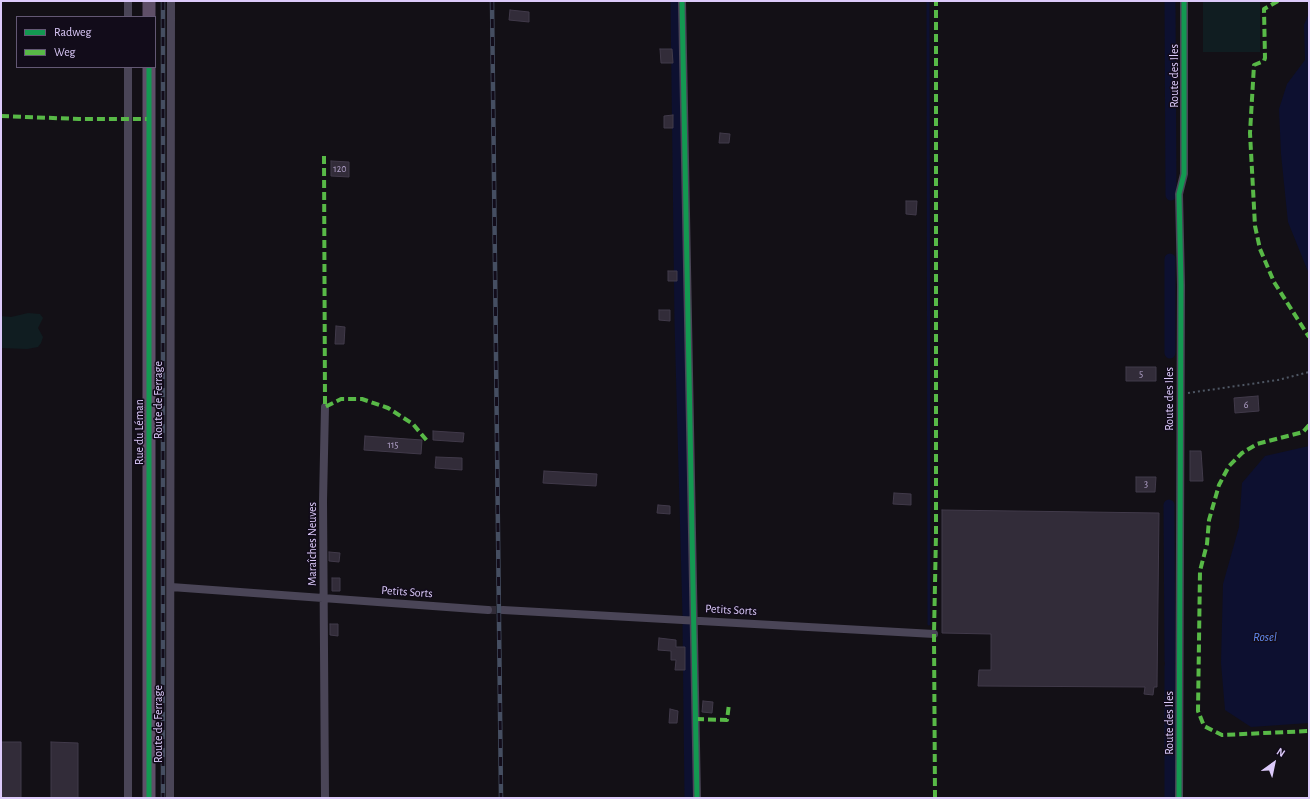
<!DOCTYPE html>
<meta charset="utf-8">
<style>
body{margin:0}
#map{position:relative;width:1310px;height:799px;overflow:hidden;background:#131016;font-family:"Alegreya Sans",sans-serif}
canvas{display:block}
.frame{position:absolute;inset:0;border:2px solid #dccafa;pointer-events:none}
.legend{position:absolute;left:16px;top:16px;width:140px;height:52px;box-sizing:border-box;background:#120c1a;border:1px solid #635874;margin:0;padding:5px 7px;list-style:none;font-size:12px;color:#dccafa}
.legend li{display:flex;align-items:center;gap:8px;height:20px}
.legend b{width:20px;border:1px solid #635874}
.north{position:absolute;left:1254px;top:743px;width:40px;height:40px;-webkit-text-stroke:3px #120c1a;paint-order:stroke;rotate:33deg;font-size:11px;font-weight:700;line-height:16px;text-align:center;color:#dccafa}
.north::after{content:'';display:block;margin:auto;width:14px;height:18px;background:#dccafa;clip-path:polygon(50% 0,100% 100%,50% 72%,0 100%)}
</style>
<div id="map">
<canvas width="1310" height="799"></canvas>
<div class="frame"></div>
<ul class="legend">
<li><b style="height:5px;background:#139951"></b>Radweg</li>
<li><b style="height:5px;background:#58b947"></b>Weg</li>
</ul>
<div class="north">N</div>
</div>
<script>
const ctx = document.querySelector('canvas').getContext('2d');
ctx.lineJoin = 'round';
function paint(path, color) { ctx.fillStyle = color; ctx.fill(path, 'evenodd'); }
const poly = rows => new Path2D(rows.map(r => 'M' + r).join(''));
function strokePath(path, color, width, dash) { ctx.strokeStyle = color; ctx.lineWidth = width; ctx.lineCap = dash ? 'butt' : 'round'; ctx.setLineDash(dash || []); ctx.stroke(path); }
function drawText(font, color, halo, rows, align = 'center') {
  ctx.font = font + ' "Alegreya Sans",sans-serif'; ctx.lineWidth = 3; ctx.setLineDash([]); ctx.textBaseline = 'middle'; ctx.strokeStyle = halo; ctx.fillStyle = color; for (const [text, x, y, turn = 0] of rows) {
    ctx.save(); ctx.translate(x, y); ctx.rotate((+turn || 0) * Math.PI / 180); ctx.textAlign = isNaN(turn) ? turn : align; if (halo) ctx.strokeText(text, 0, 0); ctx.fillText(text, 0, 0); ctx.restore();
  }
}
paint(poly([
 [1203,1,1260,1,1260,52,1203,52],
 [28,313,40,314,43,318,38,328,43,337,41,343,38,347,27,349,1,348,1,316,11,317]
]), '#101d21');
paint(poly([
 [1309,13,1309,274,1288,222,1281,154,1279,109,1287,84,1305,60,1304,25],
 [1309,446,1309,723,1251,727,1225,710,1221,663,1223,584,1239,527,1242,483,1265,456]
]), '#0d1030');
strokePath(poly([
 [928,1,929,624]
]), '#0d1030', 3);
strokePath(poly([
 [676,1,680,322,688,615],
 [1170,1,1171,195],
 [1170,353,1170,259],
 [1169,505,1170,661],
 [688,623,690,798],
 [1170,666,1170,798]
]), '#0d1030', 11);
const building = poly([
 [510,10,529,12,529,22,509,20,510,10],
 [660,49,672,49,673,63,661,63,660,49],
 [673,115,673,128,664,128,664,116,673,115],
 [720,133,730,134,729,143,719,143,720,133],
 [331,161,349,162,349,177,331,176,331,161],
 [906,201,917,201,916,215,906,214,906,201],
 [668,271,677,271,677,281,668,281,668,271],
 [659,310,670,310,670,321,659,320,659,310],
 [336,326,345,327,344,344,335,344,336,326],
 [1126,367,1156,367,1156,381,1126,381,1126,367],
 [1258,396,1259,411,1235,413,1234,398,1258,396],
 [433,431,464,433,463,442,433,440,433,431],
 [365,436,422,440,421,454,364,450,365,436],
 [1190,451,1201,451,1203,481,1190,481,1190,451],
 [436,457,462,458,462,470,435,468,436,457],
 [544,471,597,474,596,486,543,483,544,471],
 [1136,477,1156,477,1155,492,1136,492,1136,477],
 [894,493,911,494,911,505,893,504,894,493],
 [658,505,670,506,670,514,657,513,658,505],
 [942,510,1159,513,1157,687,1154,687,1153,695,1144,694,1145,687,978,686,979,670,991,670,991,634,942,633,942,510],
 [329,552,340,553,339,562,329,561,329,552],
 [332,578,340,578,340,591,332,591,332,578],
 [330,624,338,624,338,636,330,635,330,624],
 [659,638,676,640,676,647,685,647,685,670,675,670,676,660,671,660,671,651,658,650,659,638],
 [703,701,713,702,712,713,702,712,703,701],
 [670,709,678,711,677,723,669,723,670,709],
 [1,742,21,742,21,798,1,798,1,742],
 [51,742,78,743,78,798,51,798,51,742]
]);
paint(building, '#322c39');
strokePath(building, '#413a4a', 1);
strokePath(poly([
 [488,610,503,610]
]), '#312c38', 8, [8, 4]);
strokePath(poly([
 [1188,393,1278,380,1309,372]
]), '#4e5663', 2, [2, 3]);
strokePath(poly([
 [128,1,128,17],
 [682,1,697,798],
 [128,67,128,798],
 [325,407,323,501,325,798],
 [171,587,488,610],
 [503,610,934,634],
 [170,798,171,1],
 [1179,798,1181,285,1179,194,1184,174,1184,1]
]), '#4a4557', 8);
strokePath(poly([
 [149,17,149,1],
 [149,67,149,798]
]), '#5f4f68', 13);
const rail = poly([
 [163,1,163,798],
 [492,1,501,798]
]);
strokePath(rail, '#454e61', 4.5);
strokePath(rail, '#120c1a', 3, [9]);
strokePath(poly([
 [1278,1,1264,9,1265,58,1264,61,1254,65,1250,133,1255,226,1260,249,1274,282,1309,337],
 [1,116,79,119,149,119],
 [324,156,325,407,341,399,362,399,388,408,413,424,428,442],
 [1309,425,1303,432,1257,444,1242,453,1229,466,1219,485,1209,520,1207,544,1200,571,1198,711,1204,726,1222,735,1309,731],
 [696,719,727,720,729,704],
 [935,798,934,634,936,534,936,1]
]), '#58b947', 4, [8, 4]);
strokePath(poly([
 [682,1,697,798],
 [149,67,149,798],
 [1179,798,1181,285,1179,194,1184,174,1184,1]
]), '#139951', 5);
drawText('10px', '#b2a2ca', null, [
 ["120",340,169],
 ["5",1141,374],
 ["6",1246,405],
 ["115",393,445],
 ["3",1146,484]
]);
drawText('12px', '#dccafa', '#120c1a', [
 ["Route des Iles",1174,76,-90],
 ["Route des Iles",1169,399,-90],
 ["Route de Ferrage",158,400,-90],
 ["Rue du Léman",139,432,-90],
 ["Maraîches Neuves",312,544,-90],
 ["Petits Sorts",407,592,4],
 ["Petits Sorts",731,610,3],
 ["Route des Iles",1169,723,-90],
 ["Route de Ferrage",158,724,-90]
]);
drawText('italic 13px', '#618af1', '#120c1a', [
 ["Rosel",1265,637]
]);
</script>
